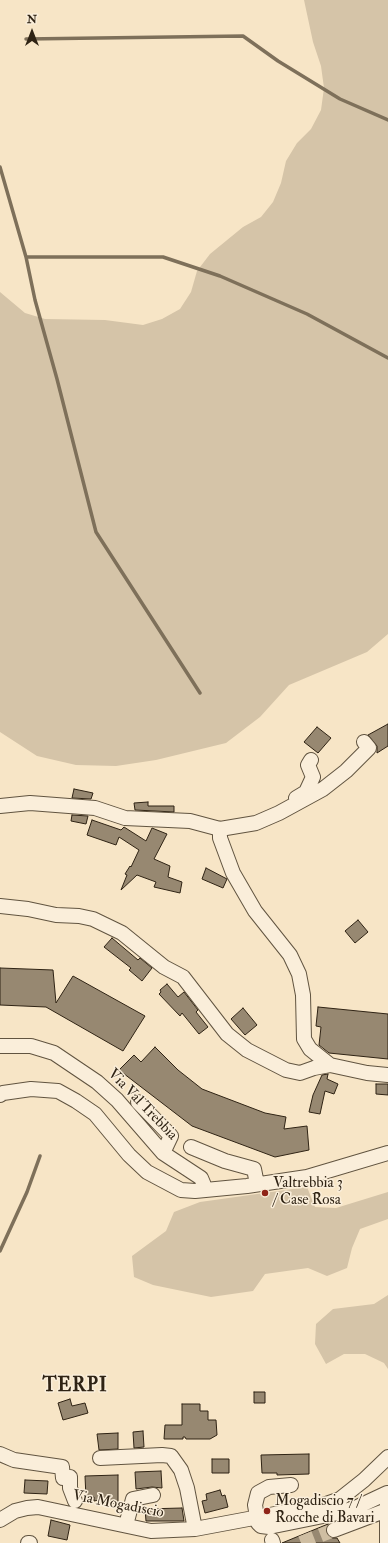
<!DOCTYPE html>
<style>
body{margin:0}
#map{position:relative;width:388px;height:1543px;overflow:hidden;background:#f7e5c6;font-family:"IM FELL Double Pica",serif}
canvas{display:block}
.north{position:absolute;left:12px;top:12px;width:40px;height:40px;-webkit-text-stroke:3px #faeeda;paint-order:stroke;rotate:0deg;font-size:11px;font-weight:700;line-height:16px;text-align:center;color:#2f2314}
.north::after{content:'';display:block;margin:auto;width:14px;height:18px;background:#2f2314;clip-path:polygon(50% 0,100% 100%,50% 72%,0 100%)}
</style>
<div id="map">
<canvas width="388" height="1543"></canvas>
<div class="north">N</div>
</div>
<script>
const ctx = document.querySelector('canvas').getContext('2d');
ctx.lineJoin = 'round';
function paint(path, color) { ctx.fillStyle = color; ctx.fill(path, 'evenodd'); }
const poly = rows => new Path2D(rows.map(r => 'M' + r).join(''));
function strokePath(path, color, width, dash) { ctx.strokeStyle = color; ctx.lineWidth = width; ctx.lineCap = dash ? 'butt' : 'round'; ctx.setLineDash(dash || []); ctx.stroke(path); }
function drawText(font, color, halo, rows, align = 'center') {
  ctx.font = font + ' "IM FELL Double Pica",serif'; ctx.lineWidth = 3; ctx.setLineDash([]); ctx.textBaseline = 'middle'; ctx.strokeStyle = halo; ctx.fillStyle = color; for (const [text, x, y, turn = 0] of rows) {
    ctx.save(); ctx.translate(x, y); ctx.rotate((+turn || 0) * Math.PI / 180); ctx.textAlign = isNaN(turn) ? turn : align; if (halo) ctx.strokeText(text, 0, 0); ctx.fillText(text, 0, 0); ctx.restore();
  }
}
paint(poly([
 [304,0,388,0,388,634,367,652,289,685,260,717,226,743,156,760,116,766,76,765,37,756,0,732,0,292,25,313,45,319,105,320,143,325,162,319,180,309,191,292,197,271,210,254,243,227,261,217,273,202,281,183,286,161,297,143,311,129,321,110,324,88,321,66,313,42],
 [307,1187,315,1207,336,1208,388,1192,388,1219,360,1229,352,1248,347,1268,327,1276,308,1268,265,1274,253,1291,211,1297,153,1285,134,1277,132,1256,166,1231,174,1212,200,1202],
 [388,1295,388,1369,384,1363,365,1354,344,1354,326,1364,315,1344,316,1324,333,1309,374,1304]
]), '#d5c4a8');
strokePath(poly([
 [26,39,243,36,278,61,340,99,388,120],
 [0,167,26,257,35,300,57,379,96,532,200,693],
 [26,257,163,257,220,276,307,314,388,358],
 [0,1251,27,1192,40,1156]
]), '#7e705a', 3.5);
const building = poly([
 [388,724,388,746,377,753,377,746,368,735,388,724],
 [317,727,331,738,318,753,304,742,317,727],
 [74,789,93,793,91,799,72,798,74,789],
 [148,802,148,806,174,806,174,812,135,810,134,803,148,802],
 [72,815,88,816,86,824,71,821,72,815],
 [92,820,121,830,124,827,146,841,152,828,167,834,154,859,170,866,168,877,182,882,180,893,154,887,156,882,137,875,121,890,127,875,125,874,130,866,131,867,139,850,119,837,116,845,87,835,92,820],
 [206,868,227,879,223,888,202,879,206,868],
 [358,920,368,932,355,943,345,931,358,920],
 [112,938,138,960,140,958,152,968,142,981,129,970,131,968,104,947,112,938],
 [0,968,53,970,56,1003,73,976,145,1016,123,1051,46,1007,0,1005,0,968],
 [167,984,178,997,184,992,198,1010,196,1012,208,1027,199,1034,182,1013,180,1016,159,994,161,992,160,990,167,984],
 [318,1007,388,1014,388,1059,329,1053,319,1045,321,1027,316,1026,318,1007],
 [243,1008,257,1025,245,1035,231,1019,243,1008],
 [155,1047,178,1070,202,1089,265,1113,286,1117,284,1129,307,1126,309,1150,275,1157,192,1126,119,1070,134,1055,141,1062,155,1047],
 [328,1074,327,1079,338,1084,334,1094,325,1091,320,1114,309,1112,313,1095,322,1075,328,1074],
 [376,1084,388,1084,388,1095,376,1094,376,1084],
 [254,1392,265,1392,265,1403,254,1403,254,1392],
 [70,1399,72,1406,85,1403,88,1413,63,1420,58,1403,70,1399],
 [182,1404,200,1404,200,1411,208,1411,208,1420,216,1420,217,1435,210,1439,186,1439,185,1437,183,1437,183,1439,164,1439,165,1425,182,1425,182,1404],
 [143,1431,144,1447,134,1448,133,1432,143,1431],
 [118,1433,118,1449,99,1450,97,1434,118,1433],
 [309,1454,309,1474,277,1475,277,1473,262,1473,261,1455,309,1454],
 [212,1459,229,1459,229,1473,212,1473,212,1459],
 [161,1471,162,1488,152,1487,136,1489,135,1472,161,1471],
 [118,1475,118,1503,100,1504,99,1500,94,1501,94,1497,86,1498,85,1476,118,1475],
 [25,1480,48,1481,47,1494,24,1493,25,1480],
 [220,1490,222,1496,225,1495,228,1507,205,1513,202,1501,207,1500,206,1494,220,1490],
 [182,1508,184,1521,146,1521,145,1509,182,1508],
 [51,1520,70,1525,67,1540,48,1536,51,1520],
 [328,1524,326,1533,332,1538,337,1538,340,1543,282,1543,328,1524]
]);
paint(building, '#978871');
strokePath(building, '#2f2314', 1);
strokePath(poly([
 [301,1543,334,1530]
]), '#cfbea2', 14, [14, 7]);
const minor = poly([
 [296,798,306,792,313,777,308,765,311,760],
 [0,806,30,803,95,808,125,818,190,821,220,829,220,838,233,873,255,911,290,955,299,974,303,995,304,1039,310,1049,330,1065],
 [220,829,256,823,279,813,323,789,346,771,369,748,364,742],
 [0,906,28,909,56,915,79,916,93,919,122,933,164,967,183,977,227,1034,247,1050,286,1070,300,1073,314,1068,330,1065,367,1073,388,1075],
 [0,1046,31,1046,54,1053,97,1082,117,1100,163,1153,201,1178,206,1190],
 [0,1095,3,1093,31,1089,58,1091,76,1101,95,1114,129,1155,147,1172,181,1190,195,1191,247,1186,307,1177,388,1153],
 [138,1102,171,1136,163,1153],
 [191,1147,225,1161,254,1169,257,1184],
 [0,1454,14,1460,62,1467,63,1478,70,1477,70,1488,75,1501],
 [100,1458,162,1455,171,1456,181,1470,187,1488,195,1529],
 [291,1485,269,1487,258,1493,255,1505,258,1523,261,1526,269,1527,338,1513,355,1508,387,1493],
 [0,1520,15,1511,27,1508,38,1507,151,1531,195,1529,323,1505,340,1499,364,1480,388,1457],
 [126,1525,133,1499,153,1495],
 [334,1530,387,1510],
 [272,1540,273,1543],
 [28,1543,30,1543],
 [387,1543,387,1501]
]);
strokePath(minor, '#615440', 16);
strokePath(minor, '#faeeda', 14);
for (const [x, y, r, color] of [
 [265,1193,4,"#8f2418"],
 [267,1511,4,"#8f2418"]
]) { const dot = new Path2D(); dot.arc(x, y, r, 0, 2 * Math.PI); ctx.fillStyle = color; ctx.fill(dot); strokePath(dot, '#faeeda', 1.5); }
drawText('15px', '#2f2314', '#faeeda', [
 ["Via Val Trebbia",142,1105,46],
 ["Via Mogadiscio",118,1505,11]
]);
drawText('15px', '#2f2314', '#faeeda', [
 ["Valtrebbia 3",273,1184],
 ["/ Case Rosa",273,1201],
 ["Mogadiscio 7 /",275,1502],
 ["Rocche di Bavari",275,1519]
], 'left');
ctx.letterSpacing = '1px';
drawText('bold 19px', '#2f2314', '#faeeda', [
 ["TERPI",75,1387]
]);
ctx.letterSpacing = '0px';
</script>
